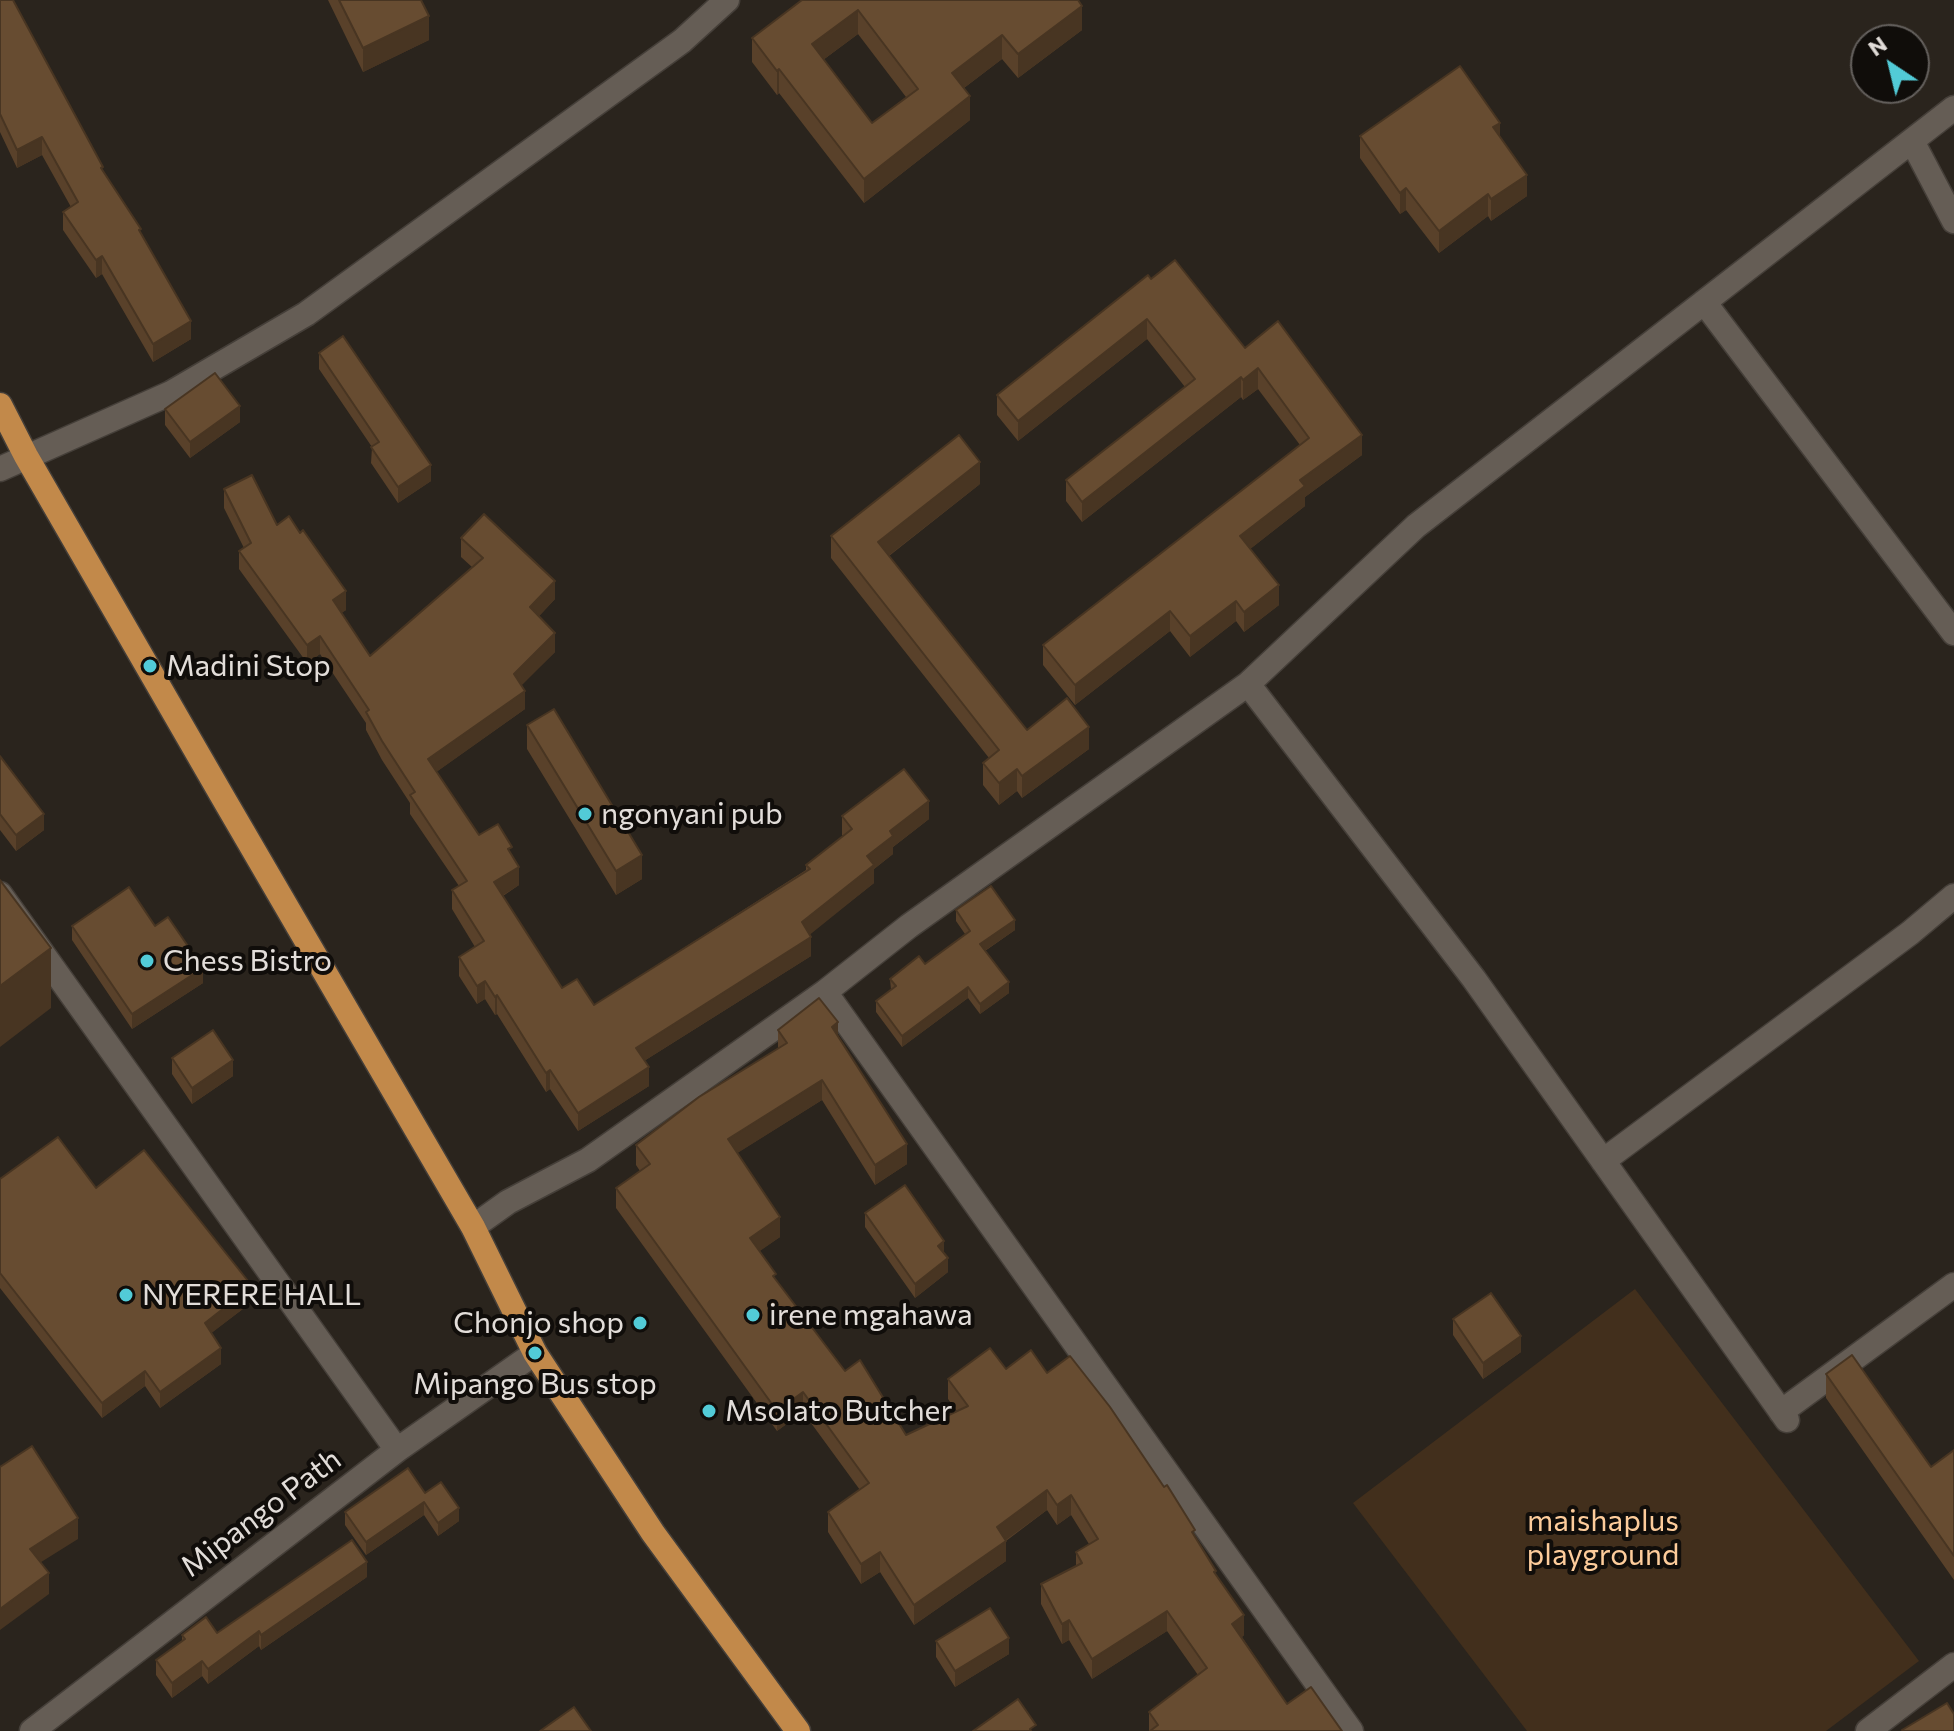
<!DOCTYPE html>
<style>
body{margin:0}
#map{position:relative;width:1954px;height:1731px;overflow:hidden;background:#2a241d;font-family:Commissioner,sans-serif}
canvas{display:block}
.north{position:absolute;left:1850px;top:24px;width:80px;height:80px;box-sizing:border-box;background:#100d0a;border:2px solid #64605d;border-radius:50%;rotate:325deg;font-size:22px;font-weight:700;line-height:32px;text-align:center;color:#e2ddd9}
.north::after{content:'';display:block;margin:auto;width:28px;height:36px;background:#52cbd7;clip-path:polygon(50% 0,100% 100%,50% 72%,0 100%)}
</style>
<div id="map">
<canvas width="1954" height="1731"></canvas>
<div class="north">N</div>
</div>
<script>
const ctx = document.querySelector('canvas').getContext('2d');
ctx.lineJoin = 'round';
function paint(path, color) { ctx.fillStyle = color; ctx.fill(path, 'evenodd'); }
const poly = rows => new Path2D(rows.map(r => 'M' + r).join(''));
function strokePath(path, color, width, dash) { ctx.strokeStyle = color; ctx.lineWidth = width; ctx.lineCap = dash ? 'butt' : 'round'; ctx.setLineDash(dash || []); ctx.stroke(path); }
function drawText(font, color, halo, rows, align = 'center') {
  ctx.font = font + ' Commissioner,sans-serif'; ctx.lineWidth = 8; ctx.setLineDash([]); ctx.textBaseline = 'middle'; ctx.strokeStyle = halo; ctx.fillStyle = color; for (const [text, x, y, turn = 0] of rows) {
    ctx.save(); ctx.translate(x, y); ctx.rotate((+turn || 0) * Math.PI / 180); ctx.textAlign = isNaN(turn) ? turn : align; if (halo) ctx.strokeText(text, 0, 0); ctx.fillText(text, 0, 0); ctx.restore();
  }
}
paint(poly([
 [1635,1289,1919,1661,1826,1731,1527,1731,1353,1503]
]), '#422f1c');
const street = poly([
 [1912,141,1954,221],
 [1704,302,1954,633],
 [0,469,171,393,306,314,682,41,727,0],
 [1248,684,1474,979,1787,1420],
 [0,894,397,1450],
 [825,992,1351,1731],
 [1603,1161,1910,933,1954,896],
 [473,1227,508,1202,588,1160,825,992,909,926,1248,684,1416,526,1954,108],
 [1781,1412,1954,1285],
 [32,1731,397,1450,535,1353],
 [1868,1731,1954,1665]
]);
const highway = poly([
 [0,405,26,456,225,801,473,1227,535,1353,653,1533,798,1731]
]);
strokePath(street, '#453f39', 27);
strokePath(highway, '#453f39', 27);
strokePath(street, '#655d55', 24);
strokePath(highway, '#c2894a', 24);
paint(poly([
 [0,0,14,0,14,3,103,172,141,234,191,339,153,362,102,274,96,278,63,230,63,212,71,207,42,155,17,168,0,132],
 [328,0,421,0,429,40,363,72],
 [802,0,1082,30,1018,78,1002,59,964,88,970,120,864,203,779,93,777,95,752,62,752,38],
 [858,34,906,97,872,123,823,60],
 [1360,136,1500,136,1527,196,1491,221,1488,216,1439,253,1406,210,1400,214,1360,158],
 [1151,279,1245,348,1362,455,1305,497,1305,506,1250,549,1279,605,1244,632,1236,621,1190,657,1170,631,1075,705,1043,665,1043,645,1300,445,1258,389,1243,400,1241,397,1082,522,1066,501,1066,480,1185,387,1147,339,1018,441,997,415,997,395],
 [319,353,431,481,398,503,371,463,372,447,319,369],
 [165,409,240,422,190,458,165,425],
 [980,484,889,556,1027,730,1089,749,1022,798,1017,791,999,805,983,785,983,763,989,758,831,558,831,536],
 [224,489,277,525,346,610,341,613,370,656,472,567,461,557,461,538,555,599,539,616,555,652,521,685,525,709,436,772,479,835,512,855,519,885,503,896,562,988,594,1005,806,870,806,865,843,836,842,835,842,816,929,819,893,847,893,854,874,869,874,883,809,934,811,956,644,1061,649,1086,578,1131,550,1089,546,1092,497,1014,495,1015,485,999,477,1004,459,976,459,957,475,947,452,909,452,890,459,886,410,814,410,803,382,760,366,730,366,723,320,654,307,663,239,569,239,551,244,548,224,508],
 [527,725,642,879,616,895,527,749],
 [0,756,44,830,16,851,0,830],
 [956,910,1015,930,985,951,1009,993,980,1014,968,998,902,1047,876,1012,876,1001,891,990,890,979,925,964,965,934,956,921],
 [72,926,203,983,132,1029,72,940],
 [778,1030,838,1035,907,1164,875,1185,822,1100,737,1153,780,1237,759,1251,776,1280,845,1371,906,1435,957,1411,948,1399,948,1379,1006,1369,1047,1373,1195,1537,1216,1575,1244,1635,1242,1637,1287,1704,1342,1731,1149,1731,1149,1712,1198,1675,1167,1631,1092,1679,1069,1640,1062,1644,1041,1604,1041,1584,1076,1566,1076,1552,1089,1544,1071,1515,1057,1525,1047,1510,1006,1541,1006,1561,914,1625,880,1572,861,1584,828,1532,828,1512,860,1490,803,1412,777,1431,616,1208,616,1188,640,1171,636,1165,636,1145,778,1049],
 [172,1058,233,1076,192,1104,172,1074],
 [0,1179,96,1188,252,1302,211,1333,221,1364,160,1408,145,1386,102,1418,0,1288],
 [865,1213,944,1254,948,1272,915,1298,865,1227],
 [1453,1319,1521,1352,1483,1379,1453,1335],
 [1826,1374,1931,1467,1954,1450,1954,1580,1826,1398],
 [425,1493,459,1521,438,1536,424,1515,366,1555,345,1525,345,1512],
 [367,1577,261,1650,259,1646,208,1684,202,1676,172,1698,156,1675,156,1660,182,1641,182,1635,217,1633],
 [936,1641,1009,1654,955,1687,936,1657]
]), '#59412a');
paint(poly([
 [1082,6,1082,30,1018,78,1018,54],
 [858,10,858,34,812,68,812,44],
 [429,16,429,40,363,72,363,48],
 [1002,35,1002,59,952,97,952,73],
 [779,69,779,93,777,95,777,71],
 [970,96,970,120,864,203,864,179],
 [1500,123,1500,144,1493,127],
 [42,137,42,155,17,168,17,150],
 [1527,175,1527,196,1491,221,1491,199],
 [1406,188,1406,210,1400,214,1400,193],
 [1488,194,1488,216,1439,253,1439,231],
 [102,256,102,274,96,278,96,260],
 [1147,319,1147,339,1018,441,1018,421],
 [191,321,191,339,153,362,153,344],
 [1258,368,1258,389,1243,400,1243,380],
 [1241,377,1241,397,1082,522,1082,502],
 [240,406,240,422,190,458,190,442],
 [1362,435,1362,455,1305,497,1305,506,1240,557,1240,536,1300,480],
 [980,462,980,484,878,564,878,542],
 [431,465,431,481,398,503,398,487],
 [555,581,555,599,530,626,530,607],
 [1279,585,1279,605,1244,632,1244,612],
 [346,591,346,610,333,619,333,600],
 [1236,601,1236,621,1190,657,1190,636],
 [1170,611,1170,631,1075,705,1075,685],
 [555,633,555,652,514,693,514,674],
 [320,636,320,654,307,663,307,645],
 [525,691,525,709,428,778,428,759],
 [1089,727,1089,749,1022,798,1022,776],
 [1017,769,1017,791,999,805,999,783],
 [929,801,929,819,893,847,893,854,874,869,874,883,802,941,802,922,867,856,890,831],
 [44,814,44,830,16,851,16,835],
 [642,855,642,879,616,895,616,871],
 [519,867,519,885,494,901,494,882],
 [1015,920,1015,930,980,954,980,944],
 [811,937,811,956,636,1066,636,1048],
 [51,948,51,1008,0,1047,0,986],
 [203,968,203,983,132,1029,132,1014],
 [485,981,485,999,477,1004,477,986],
 [1009,982,1009,993,980,1014,980,1004],
 [968,987,968,998,902,1047,902,1036],
 [497,995,497,1014,495,1015,495,997],
 [838,1022,838,1042,832,1027],
 [233,1060,233,1076,192,1104,192,1088],
 [649,1067,649,1086,578,1131,578,1113],
 [550,1070,550,1089,546,1092,546,1073],
 [822,1080,822,1100,728,1159,728,1139],
 [907,1144,907,1164,875,1185,875,1165],
 [780,1217,780,1237,750,1258,750,1238],
 [944,1241,944,1255,938,1246],
 [948,1258,948,1272,915,1298,915,1284],
 [252,1286,252,1302,205,1338,205,1323],
 [1521,1336,1521,1352,1483,1379,1483,1363],
 [221,1348,221,1364,160,1408,160,1392],
 [145,1371,145,1386,102,1418,102,1403],
 [803,1392,803,1412,777,1431,777,1411],
 [1047,1490,1047,1510,999,1545,1006,1541,1006,1561,914,1625,914,1605,997,1527],
 [1071,1495,1071,1515,1057,1525,1057,1505],
 [424,1502,424,1515,366,1555,366,1542],
 [459,1508,459,1521,438,1536,438,1523],
 [78,1518,78,1539,30,1569,30,1549],
 [880,1552,880,1572,861,1584,861,1564],
 [367,1562,367,1577,261,1650,261,1635],
 [49,1573,49,1594,0,1630,0,1609],
 [1167,1611,1167,1631,1092,1679,1092,1659],
 [1244,1615,1244,1635,1232,1644,1232,1624],
 [1069,1620,1069,1640,1062,1644,1062,1624],
 [259,1631,259,1646,208,1684,208,1669],
 [1009,1638,1009,1654,955,1687,955,1671],
 [202,1661,202,1676,172,1698,172,1683]
]), '#483522');
const building = poly([
 [0,0,13,0,103,167,101,168,141,229,139,230,191,321,153,344,102,256,96,260,63,212,78,202,42,137,17,150,0,114,0,0],
 [339,0,421,0,429,16,363,48,339,0],
 [802,0,1078,0,1082,6,1018,54,1002,35,952,73,970,96,864,179,779,69,777,71,752,38,802,0],
 [858,10,918,89,872,123,812,44,858,10],
 [1460,66,1500,123,1493,127,1527,175,1491,199,1488,194,1439,231,1406,188,1400,193,1360,136,1460,66],
 [1175,260,1245,348,1278,321,1362,435,1300,480,1305,486,1240,536,1279,585,1244,612,1236,601,1190,636,1170,611,1075,685,1043,645,1309,438,1258,368,1243,380,1241,377,1082,502,1066,480,1195,379,1147,319,1018,421,997,395,1148,275,1151,279,1175,260],
 [343,336,431,465,398,487,371,447,379,442,319,353,343,336],
 [215,373,240,406,190,442,165,409,215,373],
 [959,435,980,462,878,542,1027,730,1067,698,1089,727,1022,776,1017,769,999,783,983,763,999,750,831,536,959,435],
 [252,475,277,525,289,516,300,533,303,530,346,591,333,600,370,656,483,558,461,538,484,514,555,581,530,607,555,633,514,674,525,691,428,759,479,835,498,824,512,847,508,849,519,867,494,882,562,988,577,979,594,1005,810,869,806,865,852,829,842,816,904,769,929,801,890,831,893,836,867,856,874,865,802,922,811,937,636,1048,649,1067,578,1113,550,1070,546,1073,497,995,495,997,485,981,477,986,459,957,484,941,452,890,467,881,410,795,415,792,382,741,366,712,369,710,320,636,307,645,239,551,251,543,224,489,252,475],
 [554,709,642,855,616,871,527,725,554,709],
 [0,756,44,814,16,835,0,814,0,756],
 [0,880,51,948,0,986,0,880],
 [991,886,1015,920,980,944,1009,982,980,1004,968,987,902,1036,876,1001,896,986,890,979,919,956,925,964,970,931,956,910,991,886],
 [129,887,155,926,168,917,203,968,132,1014,72,926,129,887],
 [819,998,838,1022,832,1027,907,1144,875,1165,822,1080,728,1139,780,1217,750,1238,776,1274,773,1276,845,1371,860,1360,906,1435,968,1406,948,1379,990,1348,1006,1369,1031,1350,1047,1373,1070,1356,1110,1407,1164,1487,1167,1485,1195,1530,1192,1532,1216,1571,1214,1572,1244,1615,1232,1624,1287,1704,1311,1687,1342,1731,1150,1731,1158,1725,1149,1712,1207,1668,1167,1611,1092,1659,1069,1620,1062,1624,1041,1584,1082,1563,1076,1552,1098,1539,1071,1495,1057,1505,1047,1490,997,1527,1006,1541,914,1605,880,1552,861,1564,828,1512,869,1483,803,1392,777,1411,616,1188,650,1164,636,1145,699,1097,787,1043,778,1030,819,998],
 [213,1030,233,1060,192,1088,172,1058,213,1030],
 [58,1137,96,1188,144,1150,252,1286,205,1323,221,1348,160,1392,145,1371,102,1403,0,1273,0,1179,58,1137],
 [905,1185,944,1241,938,1246,948,1258,915,1284,865,1213,905,1185],
 [1491,1293,1521,1336,1483,1363,1453,1319,1491,1293],
 [1852,1355,1931,1467,1954,1450,1954,1556,1826,1374,1852,1355],
 [32,1446,78,1518,30,1549,49,1573,0,1609,0,1467,32,1446],
 [408,1468,425,1493,441,1482,459,1508,438,1523,424,1502,366,1542,345,1512,408,1468],
 [352,1540,367,1562,261,1635,259,1631,208,1669,202,1661,172,1683,156,1660,185,1639,182,1635,206,1617,217,1633,352,1540],
 [990,1608,1009,1638,955,1671,936,1641,990,1608],
 [1018,1699,1036,1725,1030,1729,1031,1731,973,1731,1018,1699],
 [1947,1703,1954,1714,1954,1731,1903,1731,1902,1730,1947,1703],
 [574,1707,591,1731,540,1731,574,1707]
]);
paint(building, '#674c31');
strokePath(building, '#483522', 2);
for (const [x, y, r, color] of [
 [150,666,8,"#52cbd7"],
 [585,814,8,"#52cbd7"],
 [147,961,8,"#52cbd7"],
 [126,1295,8,"#52cbd7"],
 [753,1315,8,"#52cbd7"],
 [640,1323,8,"#52cbd7"],
 [535,1353,8,"#52cbd7"],
 [709,1411,8,"#52cbd7"]
]) { const dot = new Path2D(); dot.arc(x, y, r, 0, 2 * Math.PI); ctx.fillStyle = color; ctx.fill(dot); strokePath(dot, '#100d0a', 3); }
drawText('30px', '#e2ddd9', '#100d0a', [
 ["Madini Stop",166,666],
 ["ngonyani pub",601,814],
 ["Chess Bistro",163,961],
 ["NYERERE HALL",142,1295],
 ["irene mgahawa",769,1315],
 ["Chonjo shop",624,1323,"right"],
 ["Mipango Bus stop",535,1384,"center"],
 ["Msolato Butcher",725,1411]
], 'left');
drawText('30px', '#e2ddd9', '#100d0a', [
 ["Mipango Path",261,1513,-37]
]);
drawText('30px', '#fdcc9b', '#100d0a', [
 ["maishaplus",1603,1521],
 ["playground",1603,1555]
]);
</script>
